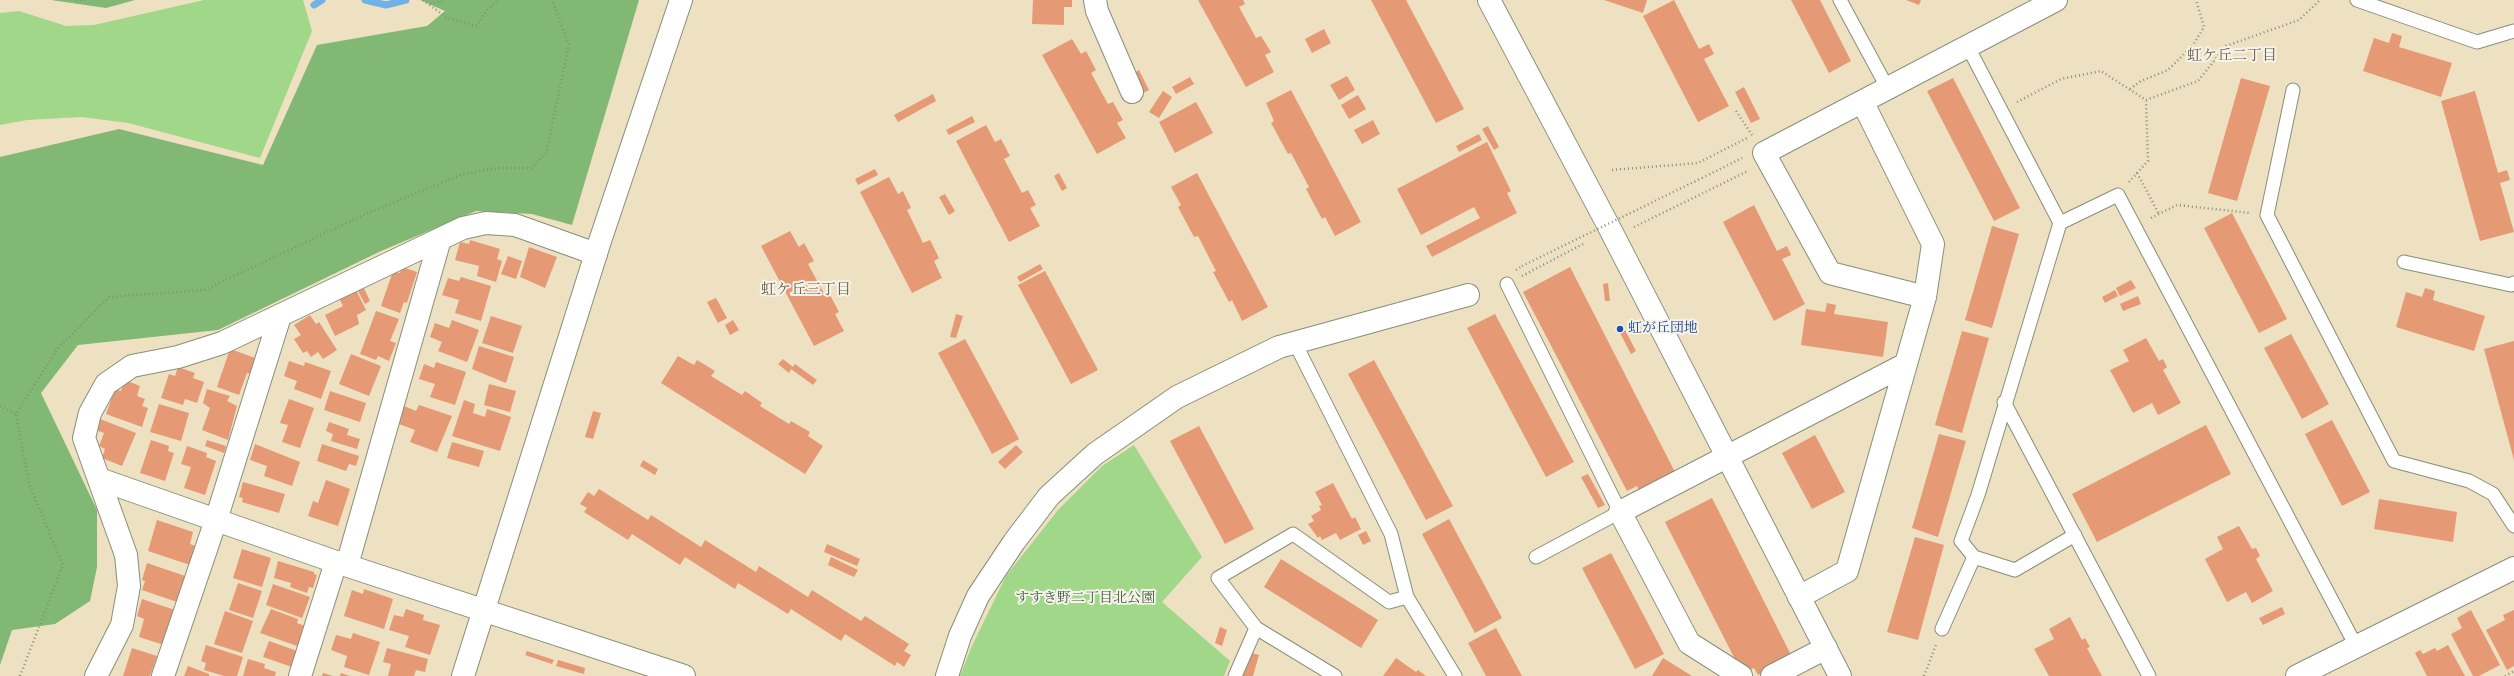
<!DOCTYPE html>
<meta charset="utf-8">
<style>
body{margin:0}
canvas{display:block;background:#ede1c1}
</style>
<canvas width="2514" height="676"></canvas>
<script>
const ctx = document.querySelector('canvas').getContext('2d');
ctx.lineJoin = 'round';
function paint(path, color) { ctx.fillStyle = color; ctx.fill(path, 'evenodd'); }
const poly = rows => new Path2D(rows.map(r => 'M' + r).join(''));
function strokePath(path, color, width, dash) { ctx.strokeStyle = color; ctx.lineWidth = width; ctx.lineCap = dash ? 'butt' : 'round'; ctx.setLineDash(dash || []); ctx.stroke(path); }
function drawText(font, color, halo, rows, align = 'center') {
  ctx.font = font + ' Alegreya,"Noto Serif JP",serif'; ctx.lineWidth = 4; ctx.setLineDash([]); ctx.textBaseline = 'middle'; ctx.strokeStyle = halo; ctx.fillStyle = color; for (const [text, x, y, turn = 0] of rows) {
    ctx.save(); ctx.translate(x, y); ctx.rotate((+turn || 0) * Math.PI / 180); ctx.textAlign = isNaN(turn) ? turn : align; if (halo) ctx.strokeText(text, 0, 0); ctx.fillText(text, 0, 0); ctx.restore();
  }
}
paint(poly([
 [204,0,303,0,312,31,260,158,128,123,82,117,27,120,0,125,0,13,19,11,66,26,94,25],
 [1134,445,1202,557,1162,602,1230,661,1224,676,960,676,971,648,1006,576,1058,510,1102,466]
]), '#a0d788');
paint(poly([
 [51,0,135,0,106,8],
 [420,0,639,0,572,225,532,214,476,211,381,251,218,330,78,345,41,393,97,510,97,567,90,601,55,624,12,630,0,665,0,157,119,129,263,165,317,45,427,26,445,11]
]), '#80b874');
strokePath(poly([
 [365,0,386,5,406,0],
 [314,5,322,0]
]), '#70b2e5', 7);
paint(poly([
 [1033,0,1072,0,1072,7,1064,7,1064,25,1032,24],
 [1198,0,1243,0,1245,4,1239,7,1256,38,1261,36,1271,52,1265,55,1274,72,1246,87],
 [1371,0,1406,0,1464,109,1436,123],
 [1604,0,1647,0,1643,13],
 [1674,0,1699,49,1709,44,1714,54,1704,59,1729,106,1698,122,1643,16],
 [1791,0,1820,0,1851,61,1829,73],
 [1906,0,1921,0,1919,5],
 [1324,29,1331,43,1312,53,1305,39],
 [2392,33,2402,36,2399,47,2452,63,2441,97,2363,71,2374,38,2389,43],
 [1072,39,1081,54,1086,51,1096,70,1091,73,1108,104,1113,102,1123,120,1117,123,1126,138,1097,154,1042,55],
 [1139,70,1149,90,1143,93,1133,74],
 [1347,76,1355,90,1339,100,1330,85],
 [1190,77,1194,84,1176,94,1172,87],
 [1953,78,2020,208,1994,221,1927,91],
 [2241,78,2270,86,2237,201,2208,193],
 [1744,87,1760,119,1751,123,1735,92],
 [1291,90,1361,222,1335,236,1325,217,1322,219,1306,189,1309,187,1291,153,1288,154,1271,123,1274,121,1266,103],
 [1163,91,1172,97,1159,118,1149,112],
 [2475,91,2498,173,2507,170,2510,180,2500,183,2514,232,2480,241,2441,101],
 [933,94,936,101,898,122,894,115],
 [1358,95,1366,109,1349,119,1341,105],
 [1196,102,1213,133,1175,153,1159,122],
 [972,116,975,122,949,135,946,130],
 [1373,120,1380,134,1362,144,1354,130],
 [986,125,995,142,1001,139,1010,156,1004,159,1022,193,1028,190,1036,205,1030,208,1040,226,1009,242,956,141],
 [1488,126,1499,147,1494,150,1482,129],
 [1479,134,1482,140,1459,152,1456,146],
 [1487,142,1511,191,1507,193,1517,213,1432,257,1426,246,1480,218,1474,207,1421,235,1397,189],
 [875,169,878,175,858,185,855,179],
 [1059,173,1067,188,1062,191,1054,176],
 [1197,173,1268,307,1242,321,1232,300,1229,302,1213,272,1216,271,1198,236,1194,237,1178,207,1181,205,1171,187],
 [889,177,898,194,903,191,911,208,907,210,923,243,930,240,939,258,934,261,942,278,912,293,860,192],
 [945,194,955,211,949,215,939,197],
 [1754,205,1777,251,1787,246,1791,255,1782,259,1805,304,1774,321,1723,222],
 [2232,213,2287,319,2259,333,2204,228],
 [1992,226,2019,234,1992,328,1965,320],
 [790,231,799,247,804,243,814,261,808,264,826,297,830,295,839,312,835,314,844,331,814,346,761,246],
 [470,240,500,249,497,259,502,261,496,282,477,276,479,266,455,260,460,242,469,244],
 [529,247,557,257,545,288,520,277],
 [508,256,522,261,516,279,501,274],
 [1040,264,1043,269,1020,282,1017,277],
 [402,267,417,272,407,303,404,302,400,313,381,306,393,271,400,273],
 [1570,267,1676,474,1640,494,1637,486,1627,491,1523,292],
 [1045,271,1098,370,1071,384,1018,285],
 [461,277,491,286,481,321,455,313,459,300,442,295,448,278,459,281],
 [2131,280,2136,288,2120,296,2116,288],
 [1608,283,1610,301,1605,301,1603,284],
 [363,286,370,301,365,304,357,289],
 [2425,288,2435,291,2433,300,2485,316,2474,351,2396,327,2406,292,2422,297],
 [356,290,366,310,357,315,359,324,335,336,325,315,343,306,339,298],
 [2115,290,2118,296,2105,303,2102,297],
 [2138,296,2141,304,2123,311,2120,304],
 [716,298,727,318,718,323,707,302],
 [1827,303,1836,305,1834,314,1888,322,1883,357,1801,345,1806,309,1825,312],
 [376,311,399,319,390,341,396,343,389,361,378,356,376,360,360,354],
 [956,314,963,316,956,338,950,337],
 [1495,314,1574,462,1546,477,1467,328],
 [310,315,316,324,319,322,337,350,323,359,318,352,311,357,307,351,303,353,294,339,301,335,294,325],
 [491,316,522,326,513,353,482,343],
 [452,320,479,330,467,362,438,351,442,342,430,337,435,323,449,328],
 [733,320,739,330,730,335,725,325],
 [1625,330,1636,351,1631,354,1620,333],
 [1962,331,1989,338,1962,433,1935,425],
 [2291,334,2329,404,2302,419,2264,348],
 [2146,338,2159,361,2163,359,2167,367,2163,370,2181,403,2158,415,2152,403,2133,413,2110,370,2129,361,2123,350],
 [965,339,1019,439,992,454,938,353],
 [2514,341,2514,460,2484,349],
 [479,346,514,357,506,383,472,369],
 [230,349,258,359,253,374,247,373,239,395,217,387],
 [351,354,381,366,369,396,339,384],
 [678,356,694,365,697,360,715,371,711,376,742,395,745,391,762,403,760,406,789,424,791,421,810,432,808,436,823,446,805,474,661,383],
 [783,359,793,367,795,364,817,380,813,385,791,369,789,373,778,364],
 [1374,360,1453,506,1426,520,1348,374],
 [289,361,304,366,305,362,331,371,321,399,294,389,297,381,284,376],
 [436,362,466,372,455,405,430,397,435,384,419,379,424,364,434,368],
 [178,367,195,373,193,378,204,382,197,403,185,399,183,405,161,398,169,374,175,376],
 [125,380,140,386,137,396,145,399,142,406,148,408,142,427,106,414,115,389,121,391],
 [489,384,516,391,510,412,484,405],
 [207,389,230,396,227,401,237,406,228,440,202,430,210,408,203,403],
 [330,391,366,403,360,422,324,410],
 [289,399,314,408,300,448,282,442,288,425,280,423],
 [464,400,475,404,473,413,485,417,487,409,511,417,500,451,452,436],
 [159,404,189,413,181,441,150,432],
 [419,405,452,416,437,452,410,442,415,430,399,424,404,406,416,411],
 [593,411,601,413,593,439,585,437],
 [100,419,136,433,122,466,102,458,105,449,99,446,104,433,96,430],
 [2332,420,2370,492,2342,506,2305,434],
 [329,422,349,429,347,435,360,439,357,449,331,441,333,434,326,431],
 [2206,425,2231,474,2097,542,2072,494],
 [1199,426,1254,529,1225,544,1170,441],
 [1939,434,1966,441,1938,537,1912,528],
 [1815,435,1845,492,1812,509,1782,453],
 [151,440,169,446,168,451,174,453,165,481,140,473],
 [207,440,226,446,224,453,205,446],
 [452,442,484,451,479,467,447,458],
 [255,444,300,462,292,486,264,476,267,466,250,460],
 [322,444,359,456,356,466,349,464,346,471,317,461],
 [1016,445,1023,452,1005,469,998,462],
 [187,446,207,453,206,457,216,461,205,495,184,488,191,467,181,464],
 [643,460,658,469,655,475,640,466],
 [1588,474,1605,505,1598,508,1581,477],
 [326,480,350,489,338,526,308,516,313,501,318,503],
 [243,482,285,494,279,513,242,502,243,498,239,497],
 [1333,483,1352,519,1355,517,1361,529,1340,540,1336,533,1322,540,1320,536,1318,538,1308,524,1314,521,1311,516,1321,510,1319,506,1322,505,1315,492],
 [599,489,648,520,651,515,701,547,705,540,756,572,759,566,808,597,812,590,861,621,865,616,909,644,904,651,911,655,904,667,897,662,895,666,845,634,841,641,791,609,788,614,738,583,735,589,685,557,680,565,632,534,628,540,584,512,587,508,580,504,588,492,594,496],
 [1712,498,1792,657,1758,675,1754,668,1742,673,1665,522],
 [2379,499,2457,512,2453,542,2374,529],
 [1449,519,1502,618,1475,633,1422,534],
 [157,520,193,532,190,544,196,546,190,565,148,551],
 [2239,526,2252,549,2256,548,2260,556,2256,559,2273,591,2252,603,2246,592,2227,602,2205,559,2223,549,2217,537],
 [1366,531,1371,541,1363,545,1358,535],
 [1915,537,1944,545,1918,640,1887,632],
 [827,544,860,559,857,566,824,552],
 [242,549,271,558,262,587,233,578],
 [1611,553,1664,654,1635,669,1582,568],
 [831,557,858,570,854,577,828,565],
 [1281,559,1378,620,1361,648,1264,587],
 [278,561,314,572,314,574,317,575,313,588,309,587,307,593,290,587,291,583,274,578],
 [147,563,188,577,180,603,142,590,145,581,142,580],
 [238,583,262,591,253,618,229,610],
 [273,584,310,597,302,618,266,605],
 [364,589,393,599,384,629,344,616,352,590,363,594],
 [142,599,175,610,164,645,139,637,144,619,137,616],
 [2282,607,2285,614,2263,625,2259,618],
 [271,609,298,619,297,623,310,628,303,648,260,633],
 [406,609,424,615,423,620,440,625,430,655,405,647,409,636,389,630,394,615,403,617],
 [2471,610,2500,665,2479,676,2473,676,2451,634,2462,628,2457,618],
 [2514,610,2514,666,2507,670,2486,630,2505,620,2503,615],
 [225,611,253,621,242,653,214,644],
 [2070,617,2082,640,2085,638,2090,647,2087,648,2102,676,2049,676,2034,649,2054,639,2049,629],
 [1220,627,1227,630,1222,646,1215,643],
 [1496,628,1522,676,1486,676,1468,643],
 [353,633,380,642,369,675,344,667,347,656,331,650,336,635,351,639],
 [269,641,300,652,295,668,263,657],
 [206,645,243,657,237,676,224,676,204,670,206,663,201,661],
 [2448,645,2465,676,2427,676,2415,653,2420,650,2423,654,2435,648,2437,651],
 [132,648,157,656,150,676,123,676],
 [387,648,428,659,425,672,416,670,414,676,388,676,391,664,383,662],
 [527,651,554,660,552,664,525,655],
 [1249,652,1259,655,1253,676,1243,676],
 [1396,658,1416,672,1418,670,1426,676,1383,676],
 [1663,658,1692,676,1652,676],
 [248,659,265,664,264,668,276,672,275,676,243,676],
 [558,660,585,668,584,674,556,666],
 [188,666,209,674,209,676,184,676],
 [323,673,333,676,322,676],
 [341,673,350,676,340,676]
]), '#e59975');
const service = poly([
 [1840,0,1888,89],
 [2357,0,2477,42,2514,31],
 [1968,47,2060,223,1978,495,1961,541,1974,557,2015,570,2075,535],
 [2293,90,2267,215,2394,461,2469,481,2493,494,2514,526],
 [2060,223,2118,195,2356,646],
 [2404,262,2511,285,2514,283],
 [1507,284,1620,512,1536,557],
 [1294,341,1391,534,1407,597,1455,676],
 [2004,402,2149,676],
 [1942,629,1974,557],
 [1235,676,1256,628],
 [1335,676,1256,628,1218,578,1293,534,1389,602,1407,597]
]);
const minor = poly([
 [1095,0,1097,11,1132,92],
 [1925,297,1830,273,1764,153,2056,0],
 [347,565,440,239],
 [1799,597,1847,571,1906,364],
 [96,676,122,625,129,586,126,555,84,438,90,413,106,384,132,366,178,357,222,343,463,228,486,223,515,225,596,254],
 [163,676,216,520,280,316],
 [300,676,336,562],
 [947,676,960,636,978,596,1014,542,1049,496,1095,454,1177,397,1279,347,1468,295],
 [1741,676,1689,643,1620,512,1906,364,1925,297,1933,244,1863,103],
 [1772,676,1826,648]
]);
const tertiary = poly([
 [1489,0,1608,225,1840,676],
 [99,479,336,562,684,676],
 [463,676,600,241,681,0],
 [2297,676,2514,568]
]);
strokePath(service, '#868f7a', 15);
strokePath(minor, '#868f7a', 24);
strokePath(tertiary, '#868f7a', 24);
strokePath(poly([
 [76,0,85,0],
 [423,0,447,18,477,26,483,15,498,0],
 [430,4,445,0],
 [2130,89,2141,81,2168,70,2193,45,2204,27,2196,0],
 [2017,102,2061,79,2101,71,2146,100,2198,81,2226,46,2299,20,2320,0],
 [1736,111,1752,135],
 [1612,170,1698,163,1747,138],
 [2137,173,2159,214],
 [1702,178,1742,158],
 [2129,182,2148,161,2146,101],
 [2151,218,2177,205,2250,213],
 [1634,227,1748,171],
 [1516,270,1522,266],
 [1522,276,1585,243],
 [0,406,16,414],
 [20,676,63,565,29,484,16,414,58,348,109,297,204,290,366,214,463,174,497,168,531,168,546,153,569,45,552,0],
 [1924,676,1936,645],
 [2505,676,2514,671]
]), '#868f7a', 2.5, [1, 3]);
strokePath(service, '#fff', 13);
strokePath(minor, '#fff', 22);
strokePath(tertiary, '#fff', 22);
strokePath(poly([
 [1522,266,1702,178]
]), '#868f7a', 2.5, [1, 3]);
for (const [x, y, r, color] of [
 [1620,329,4,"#1a4fb4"]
]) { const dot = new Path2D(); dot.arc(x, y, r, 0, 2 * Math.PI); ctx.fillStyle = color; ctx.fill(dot); strokePath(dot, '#f7f3e8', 1.5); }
drawText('14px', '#164399', '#f7f3e8', [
 ["虹が丘団地",1628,329]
], 'left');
drawText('14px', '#395c45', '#f7f3e8', [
 ["すすき野二丁目北公園",1085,599]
]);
drawText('15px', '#645d4b', '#f7f3e8', [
 ["虹ケ丘二丁目",2232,56],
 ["虹ケ丘三丁目",806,290]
]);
</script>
